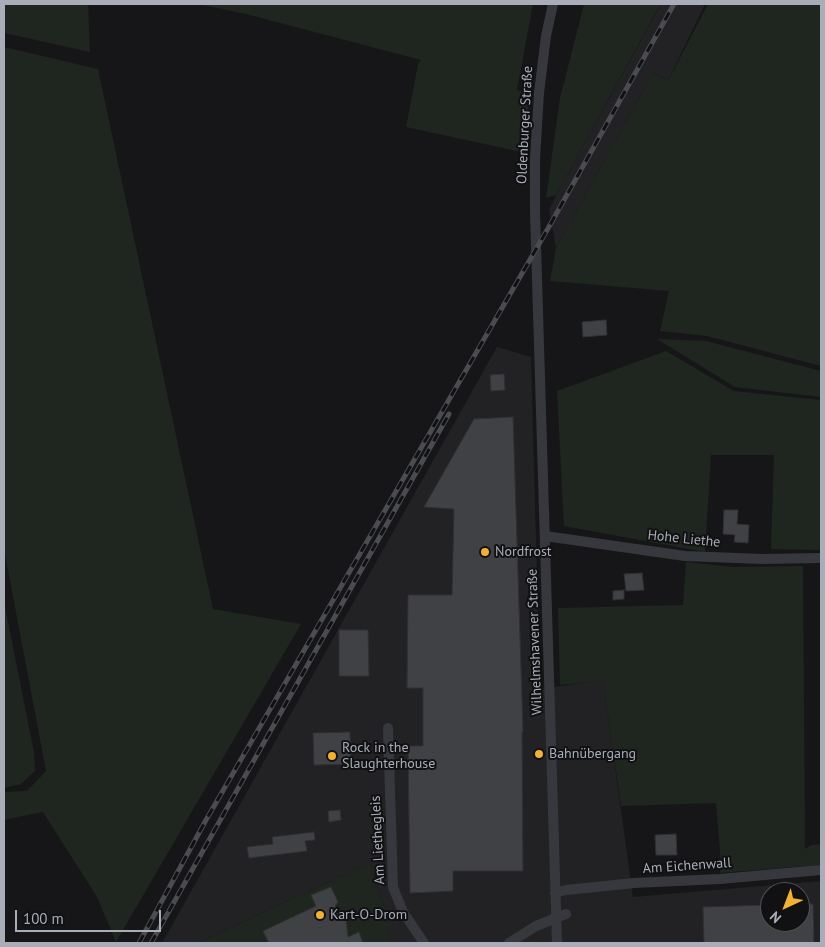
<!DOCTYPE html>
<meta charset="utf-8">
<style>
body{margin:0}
#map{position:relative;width:825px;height:947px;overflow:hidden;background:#161618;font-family:"PT Sans",sans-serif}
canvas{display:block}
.frame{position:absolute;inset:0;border:5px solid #a8adb8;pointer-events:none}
.north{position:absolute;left:760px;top:882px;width:50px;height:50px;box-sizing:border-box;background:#111113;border:1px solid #4d4f55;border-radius:50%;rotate:223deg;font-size:14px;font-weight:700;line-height:20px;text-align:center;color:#a8adb8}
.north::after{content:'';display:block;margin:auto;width:18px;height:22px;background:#f2b134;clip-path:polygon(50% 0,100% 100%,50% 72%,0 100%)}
.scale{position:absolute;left:15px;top:910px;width:146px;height:22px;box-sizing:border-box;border:2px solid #a8adb8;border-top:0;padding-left:6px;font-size:15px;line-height:18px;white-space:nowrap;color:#a8adb8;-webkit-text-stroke:4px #111113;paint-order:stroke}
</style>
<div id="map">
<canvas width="825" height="947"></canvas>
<div class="frame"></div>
<div class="north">N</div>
<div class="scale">100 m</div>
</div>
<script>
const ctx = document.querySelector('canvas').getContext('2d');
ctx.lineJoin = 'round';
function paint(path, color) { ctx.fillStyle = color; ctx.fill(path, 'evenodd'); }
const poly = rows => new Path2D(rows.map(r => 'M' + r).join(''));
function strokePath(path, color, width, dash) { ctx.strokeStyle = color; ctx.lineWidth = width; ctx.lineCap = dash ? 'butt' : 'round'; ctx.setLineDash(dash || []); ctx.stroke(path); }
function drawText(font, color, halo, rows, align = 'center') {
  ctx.font = font + ' "PT Sans",sans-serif'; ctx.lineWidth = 4; ctx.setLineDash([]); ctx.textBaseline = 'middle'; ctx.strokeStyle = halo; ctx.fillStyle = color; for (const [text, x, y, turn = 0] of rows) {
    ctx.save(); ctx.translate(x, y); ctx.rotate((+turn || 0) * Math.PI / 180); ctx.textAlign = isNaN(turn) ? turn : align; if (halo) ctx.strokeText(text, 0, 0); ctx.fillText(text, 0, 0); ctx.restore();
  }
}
paint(poly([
 [661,4,705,4,668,81,653,73,556,248,549,210,556,195],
 [497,347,531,357,540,689,603,680,633,897,821,881,821,943,389,943,389,922,369,863,198,943,162,943],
 [770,892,800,892,800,922,770,922]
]), '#222225');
paint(poly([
 [4,4,88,4,90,52,4,33],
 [198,4,533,4,517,90,529,94,526,153,406,127,418,64,421,60,246,14],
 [584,4,657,4,660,5,556,195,546,198,560,98],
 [708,4,821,4,821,366,707,336,660,331,669,291,550,281,556,248,653,73,668,81],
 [4,47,98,69,213,609,301,624,116,942,97,897,43,812,4,820,4,792,27,791,46,771,4,549],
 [657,339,706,341,821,371,821,397,735,387],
 [666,351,734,391,821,400,821,550,771,549,774,455,711,455,705,552,564,526,557,391],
 [686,562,732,567,803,566,805,849,811,845,821,844,821,865,720,873,721,864,716,803,621,806,603,681,560,685,558,608,683,605],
 [4,601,34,752,35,771,21,784,4,788],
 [369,863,389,922,389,943,198,943]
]), '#1e261f');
const building = poly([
 [606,320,607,335,583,337,582,322,606,320],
 [504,374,505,390,491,391,490,375,504,374],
 [513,417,523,732,522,732,523,871,453,871,453,891,410,893,408,746,423,746,423,688,407,688,408,595,452,595,454,509,424,507,474,419,513,417],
 [724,510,738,510,737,524,749,525,748,543,734,542,735,535,723,534,724,510],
 [642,573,644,590,626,591,624,574,642,573],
 [624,590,624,599,613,600,613,591,624,590],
 [339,630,368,630,369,676,339,676,339,630],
 [350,732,351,764,314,765,313,733,350,732],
 [340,810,341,820,329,822,328,811,340,810],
 [314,832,315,840,305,841,307,851,249,858,247,847,273,844,272,837,314,832],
 [676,834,677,855,656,855,655,835,676,834],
 [331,887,338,902,335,906,346,920,348,937,359,932,363,943,269,943,263,931,316,906,311,895,331,887],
 [800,904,813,904,814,943,704,943,703,907,770,905,770,922,800,922,800,904]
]);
paint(building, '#404145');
strokePath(building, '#303034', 1);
strokePath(poly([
 [553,4,546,36,539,93,535,159,535,212,557,943],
 [545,536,685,556,763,559,821,558],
 [388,728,393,887,403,912,424,943],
 [555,893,566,890,634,883,720,879,821,870],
 [509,943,536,926,566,914]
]), '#37383d', 10);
const rail = poly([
 [139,943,206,820,550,225,674,4],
 [151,943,449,414]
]);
strokePath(rail, '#4a4c52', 5);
strokePath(rail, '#111113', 3, [9]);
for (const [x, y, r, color] of [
 [485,552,5,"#f2b134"],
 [539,754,5,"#f2b134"],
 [332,756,5,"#f2b134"],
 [320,915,5,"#f2b134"]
]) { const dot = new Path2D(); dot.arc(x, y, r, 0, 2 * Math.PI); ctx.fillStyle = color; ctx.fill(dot); strokePath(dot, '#111113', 2); }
drawText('14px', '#a8adb8', '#111113', [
 ["Oldenburger Straße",525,125,-87],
 ["Hohe Liethe",684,539,6],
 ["Wilhelmshavener Straße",535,642,-92],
 ["Am Liethegleis",378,840,-93],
 ["Am Eichenwall",687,866,-4]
]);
drawText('14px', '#a8adb8', '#111113', [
 ["Nordfrost",495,552],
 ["Rock in the",342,748],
 ["Slaughterhouse",342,764],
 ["Bahnübergang",549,754],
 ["Kart-O-Drom",330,915]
], 'left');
</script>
